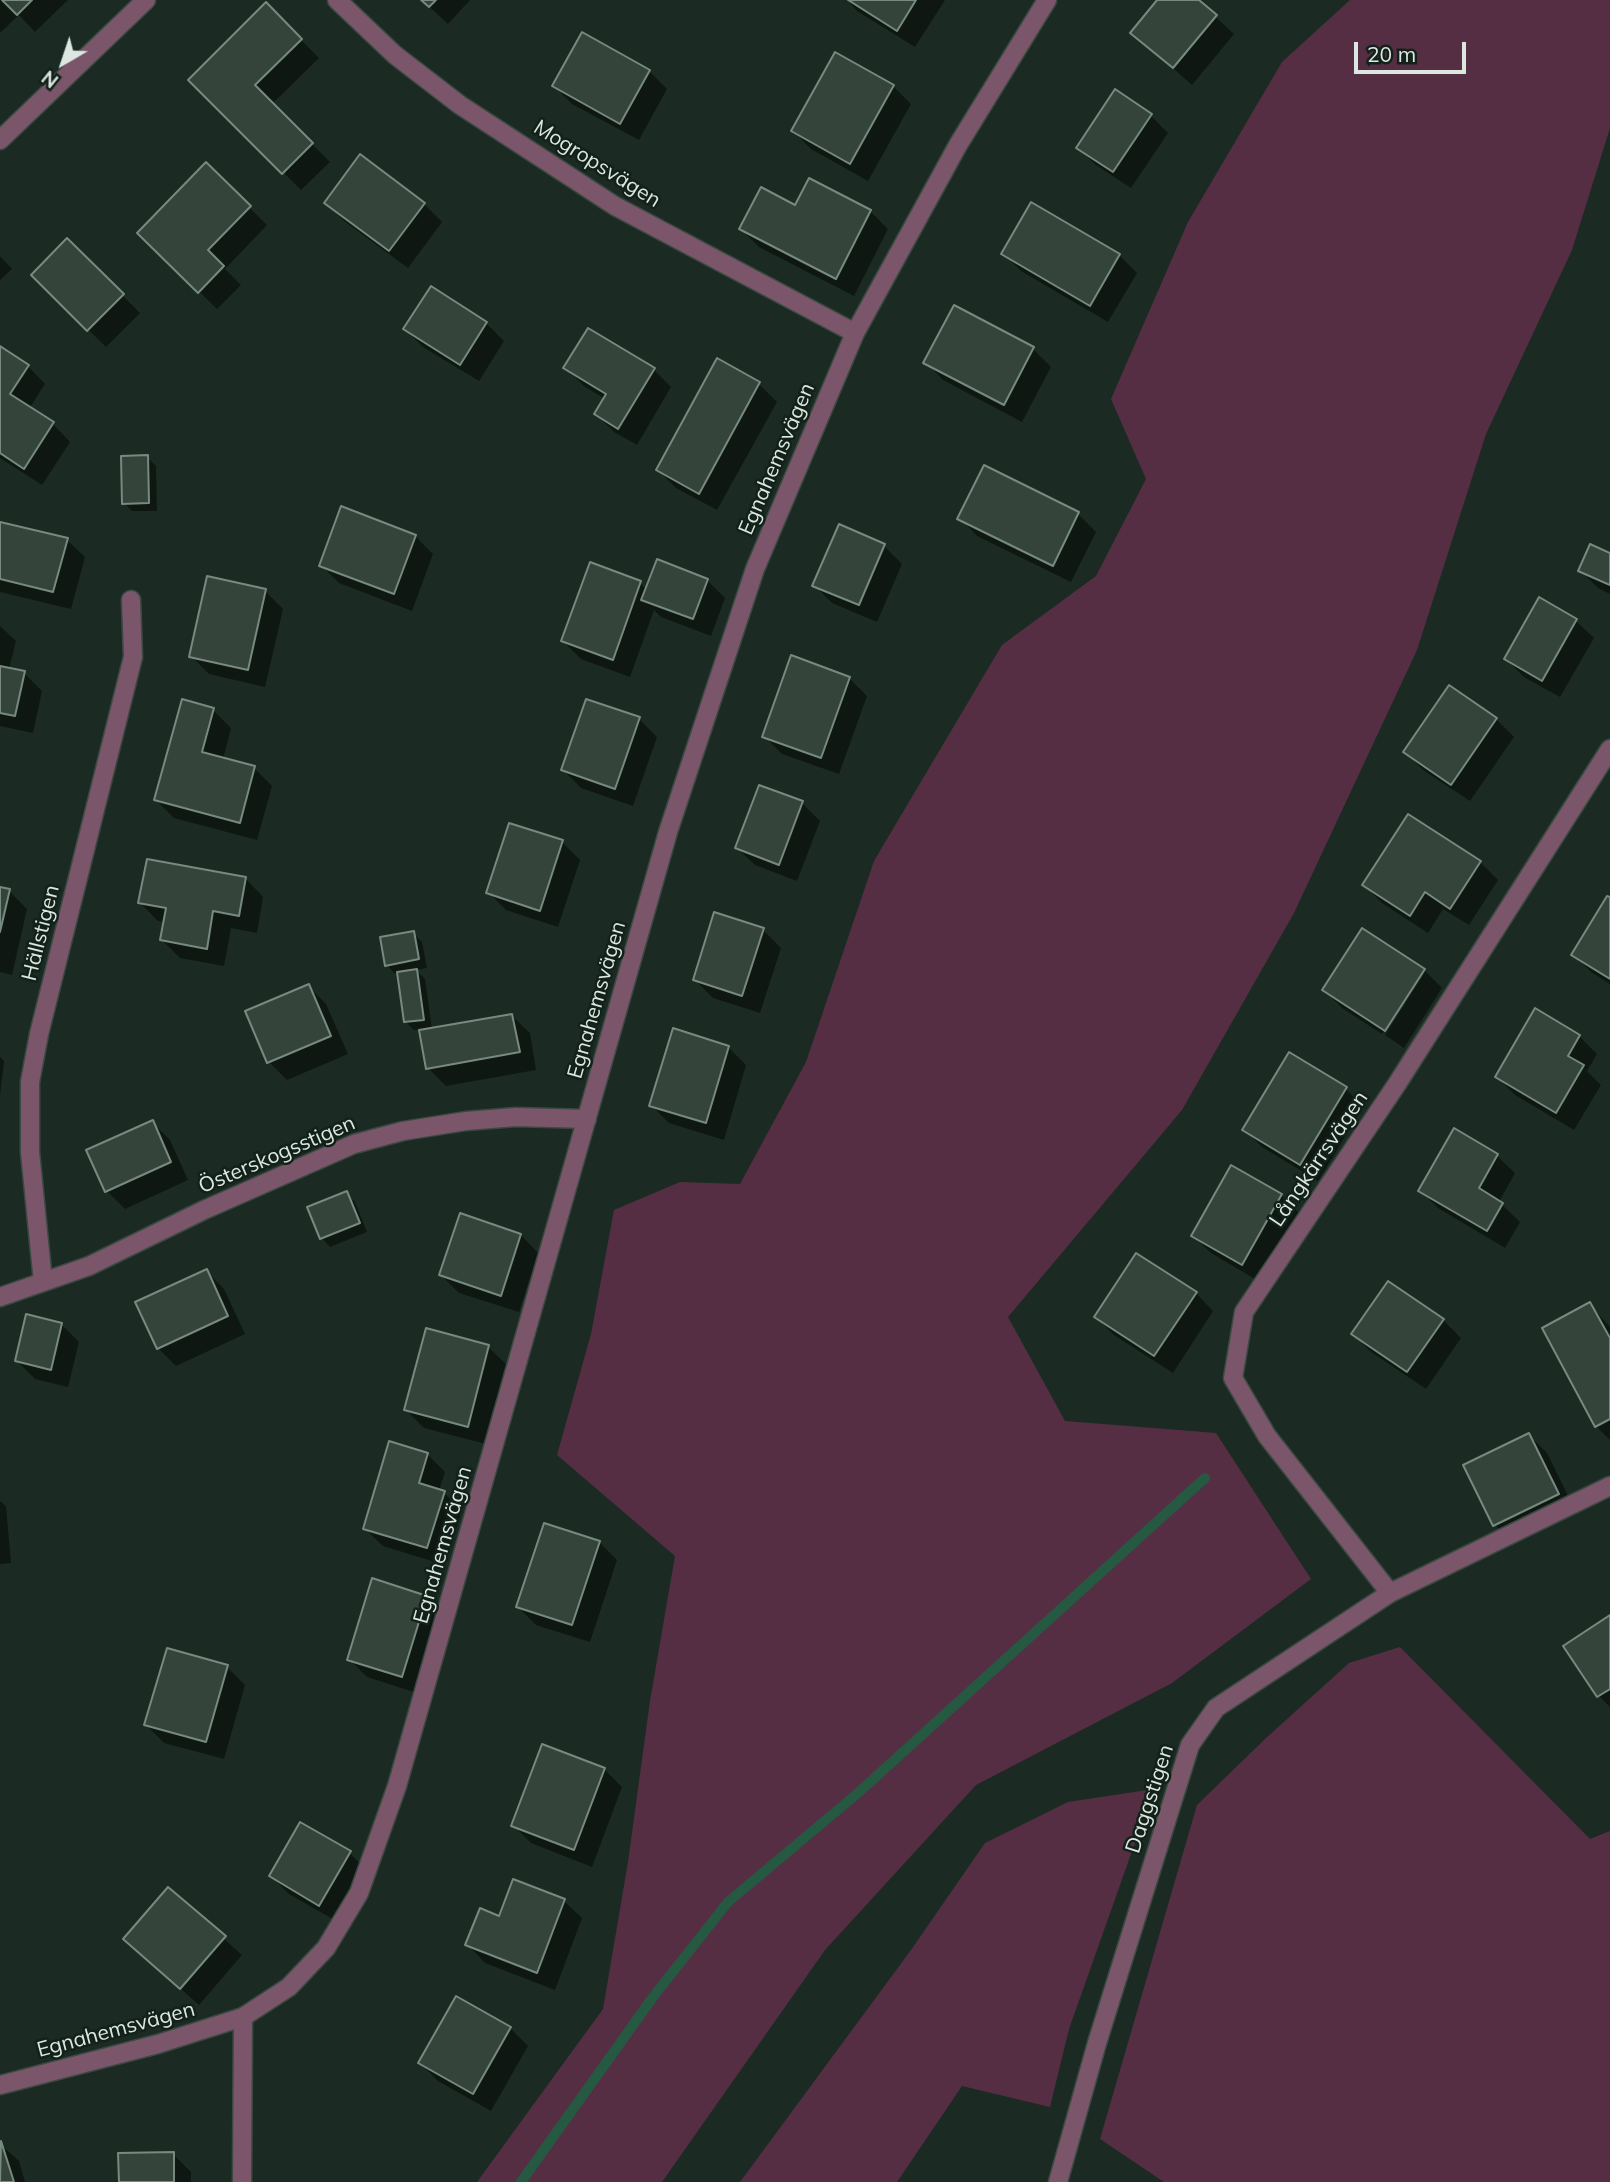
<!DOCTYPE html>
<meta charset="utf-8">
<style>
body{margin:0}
#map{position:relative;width:1610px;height:2182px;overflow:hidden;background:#1b2b23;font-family:Mulish,sans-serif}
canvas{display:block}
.north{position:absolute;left:28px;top:28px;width:70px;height:70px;-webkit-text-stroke:5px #122119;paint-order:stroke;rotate:219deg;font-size:19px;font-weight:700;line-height:28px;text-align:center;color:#dde7e1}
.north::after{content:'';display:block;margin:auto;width:24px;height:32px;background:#dde7e1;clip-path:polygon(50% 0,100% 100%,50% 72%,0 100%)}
.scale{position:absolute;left:1354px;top:42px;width:112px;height:32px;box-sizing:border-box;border:4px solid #dde7e1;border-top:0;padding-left:9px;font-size:21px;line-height:24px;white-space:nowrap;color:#dde7e1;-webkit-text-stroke:5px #122119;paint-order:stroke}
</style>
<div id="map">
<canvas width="1610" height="2182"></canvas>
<div class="north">N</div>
<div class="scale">20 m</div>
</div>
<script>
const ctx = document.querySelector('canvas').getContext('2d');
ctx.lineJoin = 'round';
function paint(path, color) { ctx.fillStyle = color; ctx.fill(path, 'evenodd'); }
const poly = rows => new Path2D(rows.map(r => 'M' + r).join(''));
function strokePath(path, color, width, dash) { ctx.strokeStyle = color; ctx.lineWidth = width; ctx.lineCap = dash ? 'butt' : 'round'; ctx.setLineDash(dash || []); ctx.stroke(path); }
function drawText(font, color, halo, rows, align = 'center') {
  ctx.font = font + ' Mulish,sans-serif'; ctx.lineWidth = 5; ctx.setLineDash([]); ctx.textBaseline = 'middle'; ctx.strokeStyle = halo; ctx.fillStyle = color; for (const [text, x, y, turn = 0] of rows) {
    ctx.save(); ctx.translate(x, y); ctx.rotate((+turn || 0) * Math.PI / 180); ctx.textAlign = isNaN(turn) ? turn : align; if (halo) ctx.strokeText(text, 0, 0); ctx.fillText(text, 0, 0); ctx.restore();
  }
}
paint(poly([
 [1350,0,1610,0,1610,128,1572,250,1486,434,1417,650,1294,913,1182,1110,1008,1317,1065,1421,1216,1433,1311,1579,1172,1683,976,1785,825,1950,662,2182,477,2182,603,2009,628,1862,650,1701,675,1556,557,1455,591,1334,614,1210,680,1182,740,1184,806,1062,874,861,1002,645,1096,576,1146,479,1111,399,1188,222,1282,62],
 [1400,1647,1590,1839,1610,1831,1610,2182,1164,2182,1100,2139,1197,1805,1265,1739,1349,1663],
 [1154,1789,1069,2029,1050,2107,962,2086,897,2182,740,2182,911,1950,985,1843,1068,1802]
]), '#552e43');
paint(poly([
 [0,0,68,0,35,32,19,15,0,33],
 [422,0,470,0,448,24],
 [847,0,945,0,915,47,857,11],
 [1159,0,1197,0,1234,34,1192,85,1132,32],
 [266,5,319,58,272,104,330,162,301,190,191,80],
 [649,71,667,89,639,140,572,104,554,86],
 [893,86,911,104,868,181,811,149,793,131],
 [1150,115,1168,133,1131,188,1096,165,1078,148],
 [206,165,267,225,225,269,241,285,217,309,140,233],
 [326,203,424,204,442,222,408,268,344,221],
 [796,207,870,211,888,229,854,296,759,247,741,229],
 [67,240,140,313,106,347,33,275],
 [1003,253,1119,255,1137,273,1108,322,1021,271],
 [0,256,12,269,0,280],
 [431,288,486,323,504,341,479,381,423,347,405,329],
 [955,308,1033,349,1051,367,1022,422,943,380,926,362],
 [0,348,28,366,45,384,29,409,53,424,70,442,42,485,0,458],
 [718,361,759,384,777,402,717,510,676,488,658,470],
 [566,368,654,370,671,387,637,445,614,432,596,414,605,399,584,386],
 [147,457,156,466,157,511,132,511,124,503],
 [985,468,1078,514,1096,532,1071,582,977,536,960,518],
 [0,524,67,540,85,557,71,609,0,592],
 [840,527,884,546,902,564,877,622,832,603,814,585],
 [415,536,433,554,412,611,339,583,321,565],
 [1610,555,1610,594,1598,588,1580,570],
 [707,580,725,598,711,636,661,617,654,610,630,677,581,659,563,641,640,583,647,590],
 [265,591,283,609,265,687,209,674,191,656],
 [1576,621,1594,638,1560,697,1524,677,1506,659],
 [0,626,16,641,9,669,24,673,42,691,33,733,0,726],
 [849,678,867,696,839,774,782,754,764,736],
 [213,710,231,728,223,759,254,768,272,786,257,840,174,818,156,800],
 [639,719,657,737,633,806,581,788,563,770],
 [1496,719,1514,737,1470,801,1423,770,1405,752],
 [802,803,820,821,797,881,755,865,737,848],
 [562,842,580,860,558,927,506,910,488,892],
 [1480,862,1498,880,1469,925,1443,909,1428,933,1382,903,1364,885],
 [246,879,263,897,257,933,231,928,224,966,180,958,162,940,165,922,158,921,140,903],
 [0,889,9,891,27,909,12,975,0,972],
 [1610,899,1610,984,1591,972,1573,954],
 [763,930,781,948,760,1013,713,998,695,980],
 [1362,930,1424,970,1442,988,1404,1048,1385,1035,1425,972,1421,972,1382,1034,1342,1008,1324,990],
 [413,933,422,942,427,968,416,970,425,979,432,1029,512,1016,530,1033,536,1070,446,1086,428,1068,421,1029,414,1030,406,1022,399,973,395,974,387,965],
 [308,986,326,1004,348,1054,287,1080,269,1062,247,1012],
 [1579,1036,1597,1054,1587,1071,1601,1085,1574,1130,1515,1095,1497,1077],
 [728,1047,746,1065,724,1140,669,1123,651,1105],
 [0,1057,4,1061,0,1096],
 [1346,1089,1363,1107,1318,1181,1262,1147,1244,1129],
 [152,1122,170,1140,188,1180,125,1209,107,1191],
 [1455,1130,1497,1156,1515,1173,1499,1202,1520,1222,1505,1248,1438,1208,1420,1190],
 [346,1193,355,1202,367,1232,330,1247,322,1238,309,1208],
 [1281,1195,1299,1213,1260,1282,1211,1253,1193,1236],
 [521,1235,538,1253,519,1312,459,1293,441,1275],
 [206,1271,224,1289,245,1334,176,1366,158,1348],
 [1196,1293,1213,1311,1173,1373,1114,1335,1096,1317],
 [1590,1305,1610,1327,1610,1440,1596,1426],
 [1443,1320,1461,1338,1426,1389,1371,1352,1353,1334],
 [61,1324,79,1342,68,1387,35,1379,17,1361],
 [488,1347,506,1364,486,1444,424,1428,406,1410],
 [1529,1435,1547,1453,1576,1512,1512,1543,1495,1525,1466,1466],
 [427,1454,445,1472,439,1491,444,1493,462,1510,445,1565,383,1546,365,1529],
 [0,1501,6,1506,11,1563,0,1564],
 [599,1542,617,1560,590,1642,536,1625,518,1607],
 [426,1597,444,1615,420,1694,367,1677,349,1659],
 [1610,1617,1610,1707,1599,1696,1566,1647],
 [227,1667,245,1685,224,1759,164,1743,146,1725],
 [604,1769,622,1787,592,1867,531,1843,513,1825],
 [350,1853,367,1871,338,1922,289,1894,271,1876],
 [168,1889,242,1955,199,2005,125,1939],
 [564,1901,582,1918,555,1990,485,1963,468,1945,500,1918],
 [510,2028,528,2046,491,2111,438,2081,420,2063],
 [0,2144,19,2161,25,2182,0,2182],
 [173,2154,191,2172,191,2182,121,2182]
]), '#0007');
strokePath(poly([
 [521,2182,653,1997,728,1902,858,1793,1205,1478]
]), '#265941', 10);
const building = poly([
 [2,0,32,0,17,15,2,0],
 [421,0,436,0,429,7,421,0],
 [848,0,916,0,897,31,848,0],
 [1157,0,1199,0,1217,15,1173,68,1130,33,1157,0],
 [266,2,302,39,255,85,313,143,282,174,188,80,266,2],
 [582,32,650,70,620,124,552,86,582,32],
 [835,52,894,85,850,164,791,131,835,52],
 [1115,89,1152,114,1113,172,1076,148,1115,89],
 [360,154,425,203,389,251,324,203,360,154],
 [206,162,251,206,208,250,224,266,198,293,137,233,206,162],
 [809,178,871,210,836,279,739,229,761,187,795,205,809,178],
 [1031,202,1120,254,1090,306,1001,254,1031,202],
 [67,238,124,294,87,331,31,275,67,238],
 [431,286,487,322,460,365,403,329,431,286],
 [954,305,1034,347,1004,405,923,363,954,305],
 [588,328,655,368,618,429,594,414,606,394,563,368,588,328],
 [0,346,29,365,10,394,54,422,24,469,0,453,0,346],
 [717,358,760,382,699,494,656,470,717,358],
 [148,455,149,503,122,504,121,456,148,455],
 [984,465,1079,512,1053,566,957,519,984,465],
 [341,506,416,535,394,594,319,566,341,506],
 [0,522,68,538,53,592,0,579,0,522],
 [839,524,885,544,859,605,812,586,839,524],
 [1590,544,1610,553,1610,585,1578,571,1590,544],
 [657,559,708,579,693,619,641,600,657,559],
 [590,562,641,581,613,660,561,641,590,562],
 [207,576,266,589,248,670,189,657,207,576],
 [1539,597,1577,619,1542,681,1504,659,1539,597],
 [791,655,850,677,821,758,762,737,791,655],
 [0,666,25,671,15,716,0,713,0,666],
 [1449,685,1497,718,1451,785,1403,752,1449,685],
 [182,699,214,708,202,752,255,766,240,823,154,800,182,699],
 [586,699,640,717,615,789,561,770,586,699],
 [759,785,803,801,779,865,735,848,759,785],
 [1408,814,1481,861,1450,909,1425,892,1410,916,1362,885,1408,814],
 [509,823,563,840,540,911,486,893,509,823],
 [147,859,246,877,239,916,213,911,207,949,160,940,166,908,138,903,147,859],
 [0,887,10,889,0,932,0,887],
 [1607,896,1610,897,1610,979,1571,955,1607,896],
 [714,912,764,928,742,996,693,980,714,912],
 [1362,928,1425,969,1385,1031,1322,990,1362,928],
 [414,931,419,959,385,966,380,937,414,931],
 [417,969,424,1020,404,1022,397,972,417,969],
 [309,984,331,1036,267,1063,245,1011,309,984],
 [1535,1008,1580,1035,1568,1056,1584,1065,1556,1113,1495,1077,1535,1008],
 [512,1014,520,1052,426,1069,419,1030,512,1014],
 [673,1028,729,1046,706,1123,649,1106,673,1028],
 [1289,1052,1347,1087,1300,1165,1242,1130,1289,1052],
 [153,1120,171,1162,105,1192,86,1150,153,1120],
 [1454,1128,1498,1154,1479,1188,1503,1203,1487,1231,1418,1191,1454,1128],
 [1231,1165,1282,1194,1242,1265,1191,1236,1231,1165],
 [347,1191,360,1223,320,1239,307,1207,347,1191],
 [460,1213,521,1234,501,1296,439,1275,460,1213],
 [1136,1253,1197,1292,1154,1356,1094,1317,1136,1253],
 [207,1269,228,1316,157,1349,135,1302,207,1269],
 [1388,1281,1444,1319,1407,1372,1351,1334,1388,1281],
 [1590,1302,1610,1338,1610,1419,1595,1427,1542,1328,1590,1302],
 [26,1314,62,1323,51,1370,15,1361,26,1314],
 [426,1328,489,1345,468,1427,404,1410,426,1328],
 [1529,1433,1559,1494,1493,1526,1463,1465,1529,1433],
 [389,1441,428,1453,419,1483,445,1491,427,1548,363,1529,389,1441],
 [544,1523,600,1541,572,1625,516,1607,544,1523],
 [372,1578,427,1596,402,1677,347,1660,372,1578],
 [1610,1615,1610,1689,1597,1697,1563,1646,1610,1615],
 [167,1648,228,1665,206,1742,144,1725,167,1648],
 [542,1744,605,1768,574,1850,511,1826,542,1744],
 [300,1822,351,1851,319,1906,269,1876,300,1822],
 [513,1879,565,1899,537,1973,465,1945,480,1908,499,1916,513,1879],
 [168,1887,226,1936,180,1989,123,1939,168,1887],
 [456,1996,511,2027,473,2094,418,2063,456,1996],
 [1,2141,14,2182,0,2182,1,2141],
 [174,2152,174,2182,119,2182,118,2153,174,2152]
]);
paint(building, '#34443b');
strokePath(building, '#778a7f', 2);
const minor = poly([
 [337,0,395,55,460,105,615,206,855,333],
 [0,140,146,0],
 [43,1282,30,1152,30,1082,39,1034,133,657,131,600],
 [0,1297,89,1266,204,1210,354,1144,403,1131,466,1121,516,1117,587,1119],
 [1390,1593,1267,1436,1233,1378,1244,1312,1397,1084,1610,749],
 [0,2085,158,2044,243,2017,289,1987,326,1948,359,1893,397,1786,668,832,755,569,855,333,958,145,1047,0],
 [242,2182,243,2017],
 [1058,2182,1097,2043,1190,1745,1216,1708,1390,1593,1610,1486]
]);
strokePath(minor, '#3a4941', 21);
strokePath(minor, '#7b5569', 18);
drawText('21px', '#dde7e1', '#122119', [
 ["Mogropsvägen",597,164,32],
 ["Egnahemsvägen",777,459,-67],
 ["Hällstigen",41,933,-76],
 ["Egnahemsvägen",597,1000,-74],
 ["Österskogsstigen",277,1155,-23],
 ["Långkärrsvägen",1319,1159,-56],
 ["Egnahemsvägen",443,1545,-74],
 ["Daggstigen",1150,1799,-72],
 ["Egnahemsvägen",116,2030,-15]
]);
</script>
